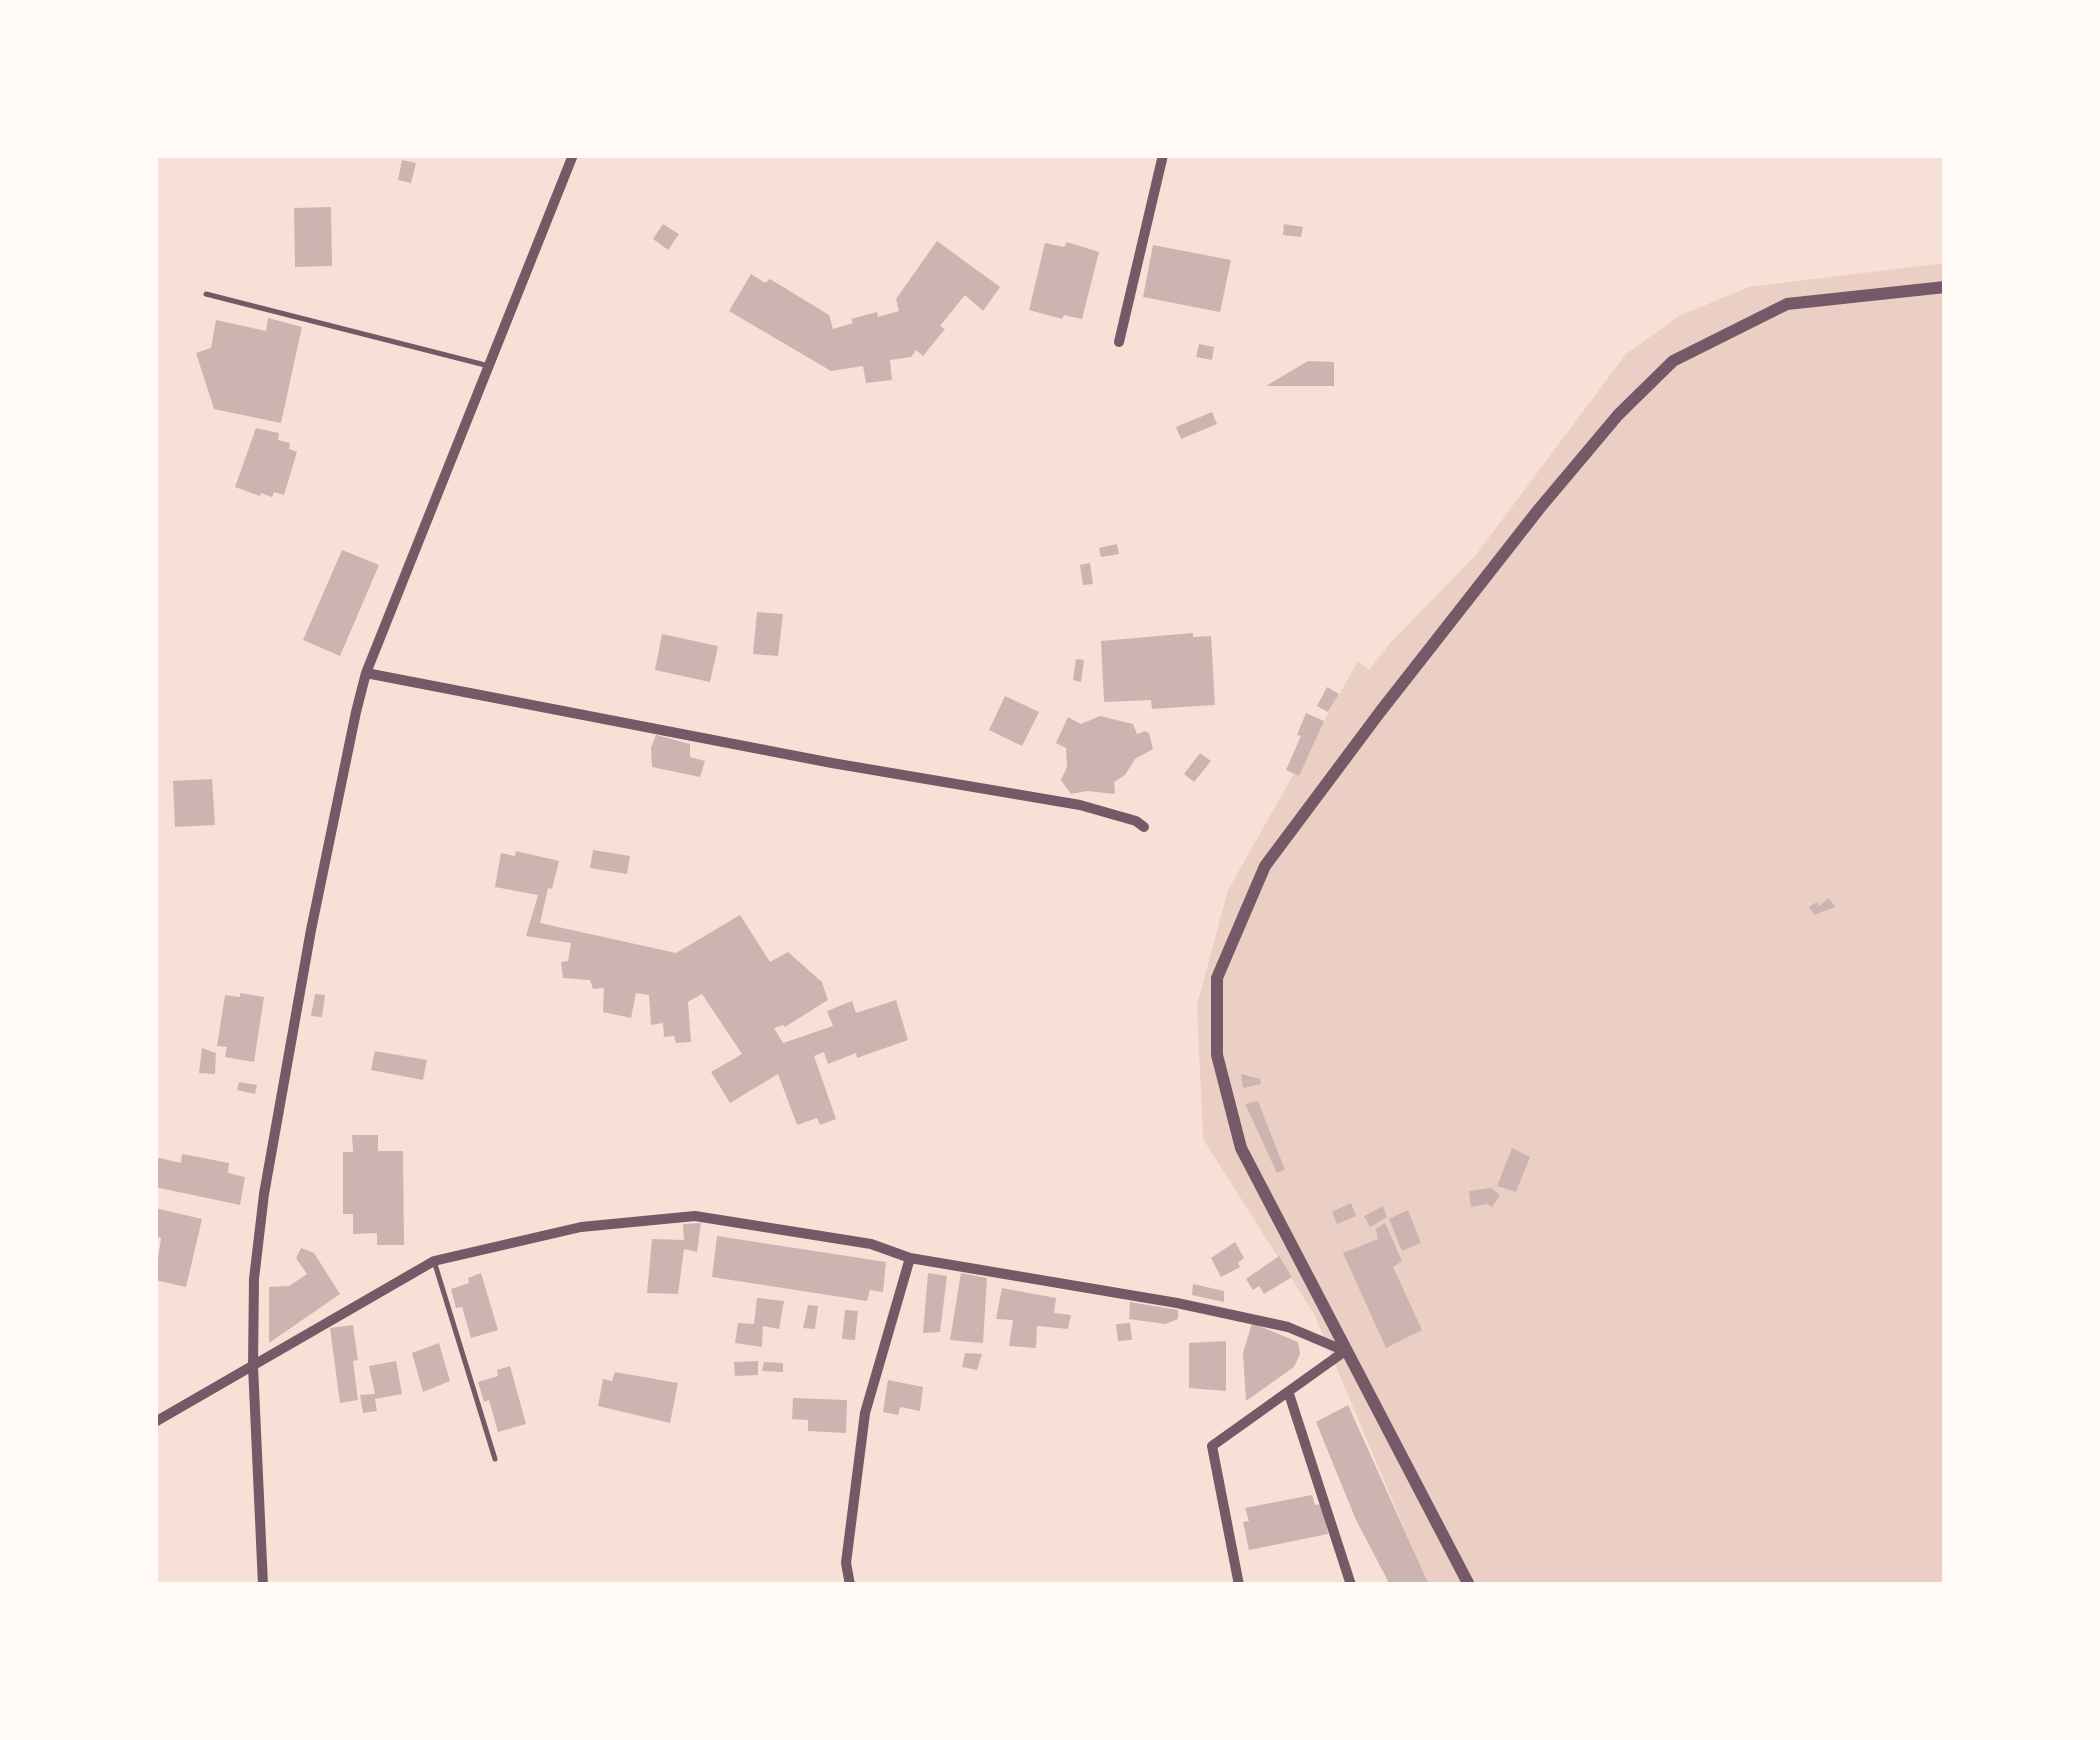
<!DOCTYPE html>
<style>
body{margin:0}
#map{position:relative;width:2100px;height:1740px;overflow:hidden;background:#f7e1d7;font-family:Lato,sans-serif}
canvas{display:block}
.frame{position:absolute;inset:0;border:158px solid #fffaf5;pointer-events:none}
</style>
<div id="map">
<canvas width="2100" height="1740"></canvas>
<div class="frame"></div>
</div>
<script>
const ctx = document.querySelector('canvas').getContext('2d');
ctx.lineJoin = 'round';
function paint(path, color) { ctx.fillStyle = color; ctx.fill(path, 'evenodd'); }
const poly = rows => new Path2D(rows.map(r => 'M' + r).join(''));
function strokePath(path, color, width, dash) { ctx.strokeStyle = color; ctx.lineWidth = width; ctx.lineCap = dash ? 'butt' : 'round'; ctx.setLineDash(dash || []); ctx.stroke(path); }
paint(poly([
 [1945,263,1945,1585,1428,1585,1314,1314,1203,1139,1197,1005,1228,890,1358,661,1369,670,1391,642,1475,556,1626,354,1679,316,1749,287]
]), '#ebcfc5');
paint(poly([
 [402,160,416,163,411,183,398,180],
 [331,207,332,266,295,267,294,208],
 [663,224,679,234,668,250,653,239],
 [1284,224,1303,227,1301,237,1283,235],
 [937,241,1000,287,983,311,965,295,940,326,945,329,923,356,916,350,911,357,890,360,892,380,866,383,863,366,831,371,729,311,751,274,765,283,770,279,829,315,833,329,853,323,851,319,877,312,878,317,899,311,896,299],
 [1067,242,1099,252,1082,319,1064,315,1062,319,1029,310,1045,243,1064,247],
 [1153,245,1231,260,1220,312,1143,297],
 [268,318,302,327,281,423,214,409,196,353,211,348,216,320,266,331],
 [1199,344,1214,347,1212,360,1196,357],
 [1308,361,1334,362,1334,386,1266,386],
 [1212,412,1217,424,1181,439,1176,427],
 [256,428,279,433,278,440,290,443,289,449,297,452,284,495,274,492,272,497,261,493,260,496,235,487],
 [1117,544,1119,554,1101,557,1099,548],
 [342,550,379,565,340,656,303,640],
 [1090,563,1093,584,1083,585,1080,565],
 [757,612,783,614,778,656,753,654],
 [1193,633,1193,637,1211,636,1215,705,1152,709,1151,700,1104,702,1101,641],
 [662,634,718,646,710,682,655,670],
 [1076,659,1084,660,1081,682,1073,680],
 [1327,687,1339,694,1328,712,1317,706],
 [1005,696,1039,712,1022,746,989,730],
 [1306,713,1324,721,1299,776,1286,770,1301,736,1297,735],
 [1100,716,1133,724,1137,734,1145,731,1149,733,1153,749,1135,759,1125,775,1114,782,1115,794,1087,791,1071,794,1061,780,1067,767,1066,748,1056,743,1068,717,1081,724],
 [656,735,690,744,690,757,705,761,700,777,652,767,651,748],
 [1200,753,1211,761,1194,782,1184,774],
 [212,779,215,825,175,827,173,781],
 [593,850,630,856,627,874,590,868],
 [516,851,559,861,552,889,548,888,540,923,676,953,740,915,770,962,788,952,822,982,828,1000,785,1027,783,1025,774,1028,783,1043,833,1026,827,1011,852,1001,856,1013,896,1000,908,1040,857,1058,856,1053,828,1064,824,1052,814,1056,836,1119,820,1125,817,1118,797,1125,778,1074,730,1103,711,1072,742,1054,702,994,688,1002,691,1042,676,1043,674,1036,664,1037,663,1023,651,1025,649,995,636,993,631,1018,603,1012,604,988,593,989,590,980,563,978,561,962,568,961,571,943,526,936,538,895,495,887,501,853,515,856],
 [1829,898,1835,907,1814,915,1809,907,1817,902,1819,906],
 [240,993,264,997,254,1062,225,1057,227,1047,217,1046,225,995,240,997],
 [315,994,325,995,322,1017,311,1016],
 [202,1048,216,1053,215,1074,199,1073],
 [375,1051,427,1060,423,1080,371,1070],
 [1241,1074,1260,1079,1261,1084,1243,1088],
 [239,1082,257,1085,255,1094,237,1090],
 [1258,1101,1285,1170,1277,1173,1245,1104],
 [352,1135,378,1135,378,1151,403,1151,404,1245,377,1245,377,1233,353,1234,353,1214,343,1214,343,1152,353,1152],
 [1512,1148,1530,1157,1516,1192,1497,1186],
 [182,1154,229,1163,228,1173,245,1177,240,1205,155,1187,155,1157,181,1163],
 [1491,1188,1500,1195,1492,1207,1487,1204,1471,1207,1469,1191],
 [1351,1203,1356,1216,1337,1224,1332,1212],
 [1383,1206,1387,1217,1370,1227,1364,1216],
 [155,1208,202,1219,186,1287,155,1280,161,1238,155,1236],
 [1408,1210,1421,1243,1402,1251,1389,1219],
 [701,1223,697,1252,684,1249,678,1294,647,1293,652,1239,684,1240,683,1224],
 [1385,1223,1402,1261,1393,1267,1422,1330,1386,1348,1343,1253,1378,1239,1376,1229],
 [717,1236,886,1262,883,1292,870,1290,867,1301,712,1277],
 [1235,1242,1244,1258,1238,1263,1240,1267,1221,1277,1211,1258],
 [301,1248,314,1253,340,1294,269,1343,269,1287,289,1286,307,1274,296,1258],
 [1279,1256,1292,1277,1264,1294,1259,1286,1253,1290,1246,1279],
 [481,1273,498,1330,471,1338,462,1307,456,1308,451,1289,469,1283,468,1278],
 [928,1273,947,1276,940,1332,923,1333],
 [961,1273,987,1278,983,1343,950,1340],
 [1193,1284,1224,1291,1224,1302,1192,1295],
 [1002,1288,1056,1298,1054,1313,1071,1315,1068,1329,1037,1326,1036,1348,1009,1346,1013,1320,996,1319],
 [757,1298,784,1301,779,1329,763,1326,762,1347,735,1343,738,1323,754,1324],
 [1130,1302,1178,1310,1178,1319,1165,1324,1129,1319],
 [808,1305,818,1306,815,1329,803,1328],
 [845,1310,858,1311,855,1340,842,1339],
 [1130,1323,1132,1340,1118,1341,1116,1324],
 [1252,1323,1298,1342,1300,1354,1294,1367,1246,1401,1243,1353],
 [353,1325,358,1360,353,1361,358,1400,340,1403,330,1328],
 [1226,1341,1226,1391,1189,1388,1189,1343],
 [439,1343,450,1381,423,1392,412,1353],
 [965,1353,982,1354,977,1370,962,1367],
 [396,1361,402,1394,375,1399,377,1411,363,1413,360,1395,375,1394,369,1366],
 [758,1361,758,1375,735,1376,734,1362],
 [764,1362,783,1363,783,1372,762,1371],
 [510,1366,526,1424,498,1432,489,1400,484,1402,478,1382,498,1376,497,1370],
 [615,1372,678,1383,670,1423,598,1406,603,1379,612,1381],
 [888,1380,923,1387,920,1411,900,1407,898,1415,883,1412],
 [793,1398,847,1400,846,1433,808,1431,808,1420,792,1419],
 [1348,1405,1429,1585,1384,1585,1388,1581,1356,1520,1316,1422],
 [1312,1495,1315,1505,1323,1504,1328,1534,1249,1550,1243,1522,1249,1521,1245,1508]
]), '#ccb4b1');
strokePath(poly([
 [206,294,489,366],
 [434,1261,495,1459]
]), '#755966', 5);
strokePath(poly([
 [1119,342,1163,155],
 [366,673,832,763,1080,805,1136,821,1144,827],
 [1289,1394,1351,1585],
 [155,1422,434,1261,581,1227,695,1216,871,1244,910,1258,1177,1303,1288,1327,1345,1351,1212,1446,1239,1585],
 [263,1585,253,1366,254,1279,264,1194,311,930,356,712,366,673,573,155],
 [850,1585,846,1563,865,1413,910,1258]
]), '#755966', 10);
strokePath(poly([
 [1469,1585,1241,1148,1217,1055,1217,978,1265,866,1380,712,1539,509,1618,415,1673,361,1787,304,1945,287]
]), '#755966', 12);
</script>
